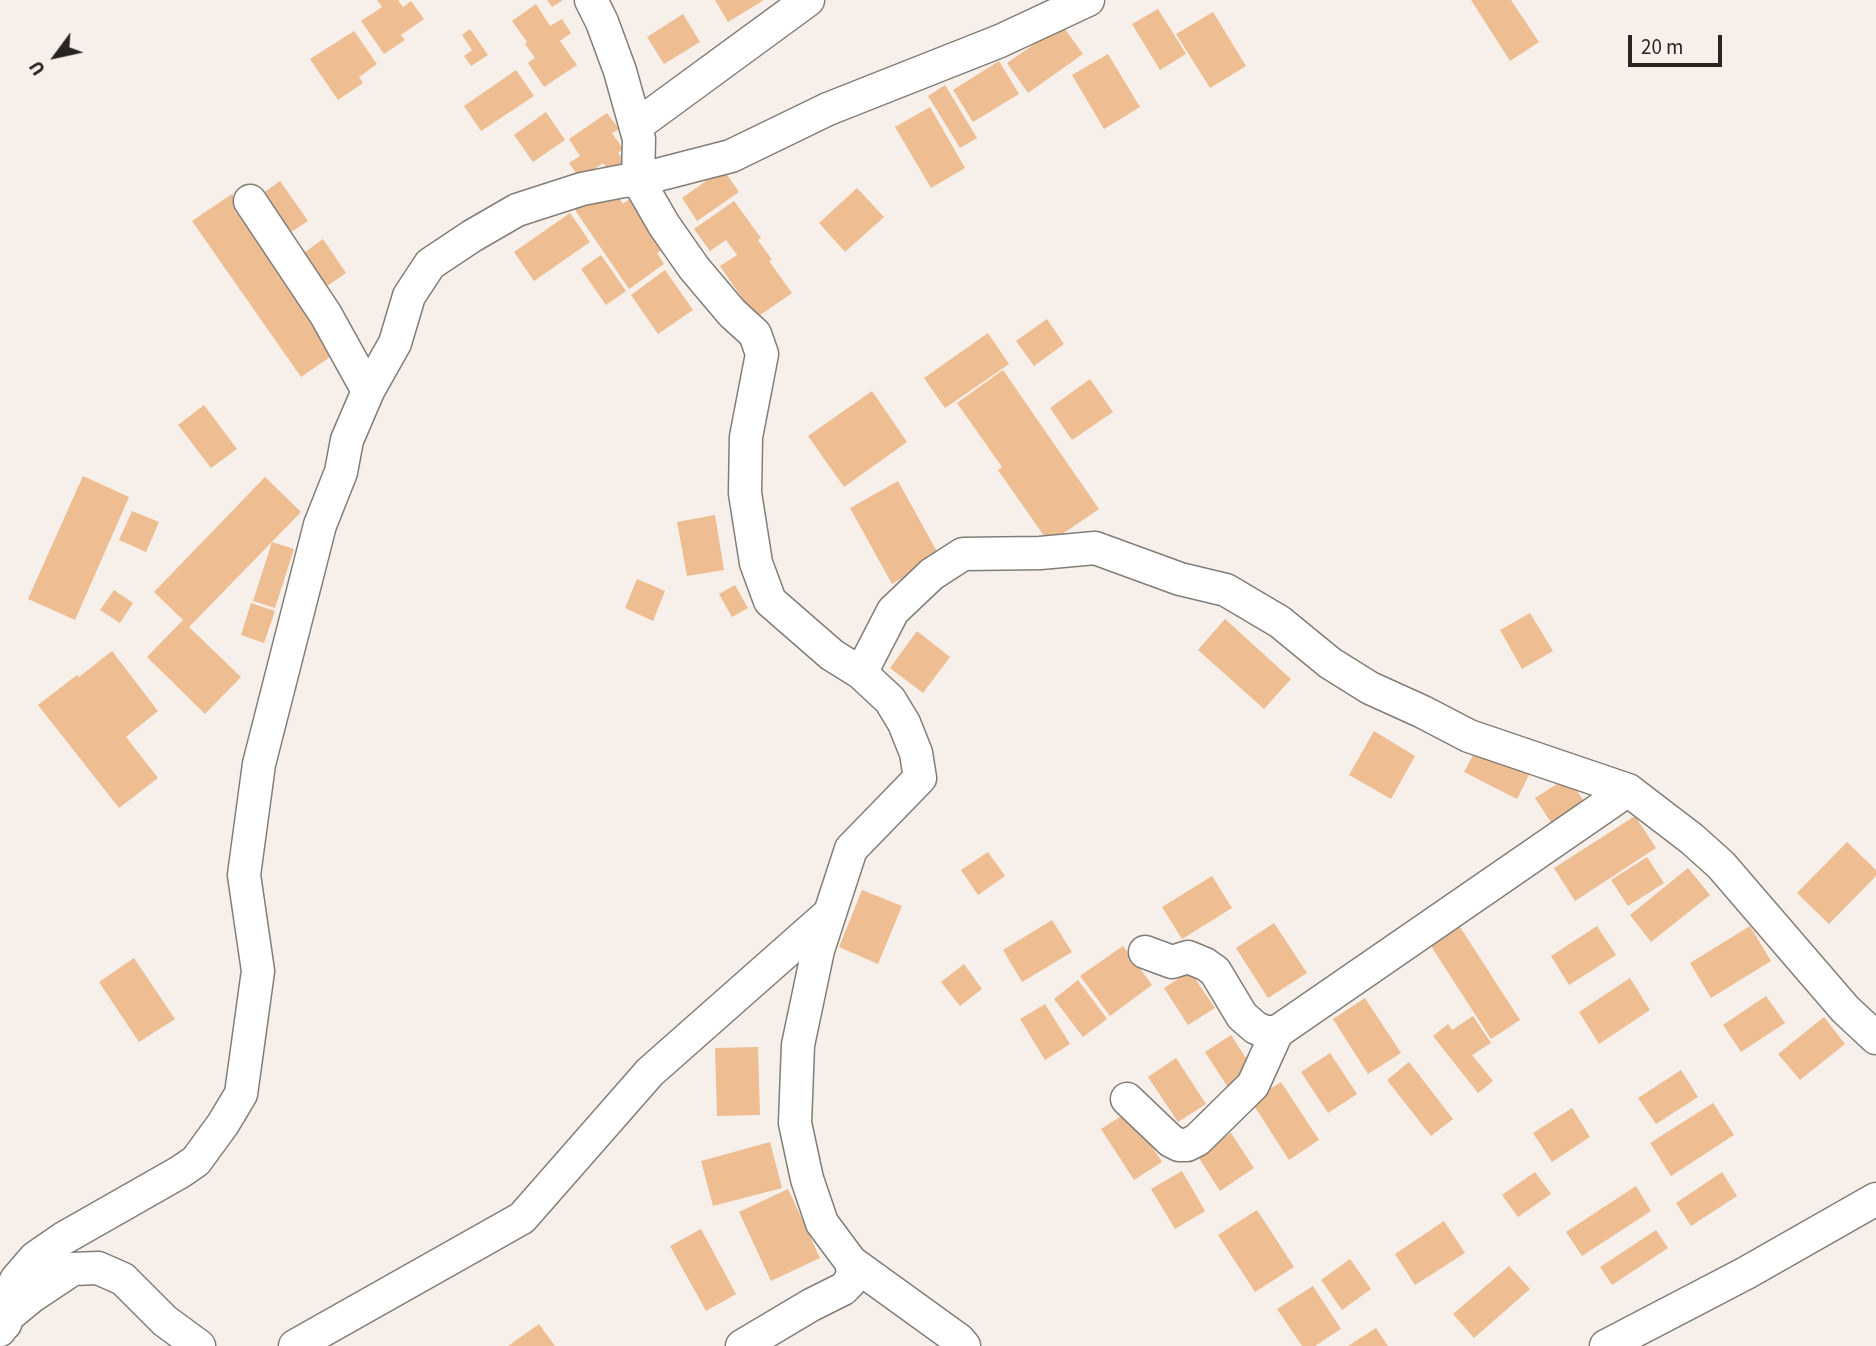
<!DOCTYPE html>
<style>
body{margin:0}
#map{position:relative;width:1876px;height:1346px;overflow:hidden;background:#f7f0ea;font-family:"Source Sans 3",sans-serif}
canvas{display:block}
.north{position:absolute;left:21px;top:21px;width:70px;height:70px;-webkit-text-stroke:5px #f7f0ea;paint-order:stroke;rotate:237deg;font-size:19px;font-weight:700;line-height:28px;text-align:center;color:#272422}
.north::after{content:'';display:block;margin:auto;width:24px;height:32px;background:#272422;clip-path:polygon(50% 0,100% 100%,50% 72%,0 100%)}
.scale{position:absolute;left:1628px;top:35px;width:94px;height:32px;box-sizing:border-box;border:4px solid #272422;border-top:0;padding-left:9px;font-size:21px;line-height:24px;white-space:nowrap;color:#272422;-webkit-text-stroke:5px #f7f0ea;paint-order:stroke}
</style>
<div id="map">
<canvas width="1876" height="1346"></canvas>
<div class="north">U</div>
<div class="scale">20 m</div>
</div>
<script>
const ctx = document.querySelector('canvas').getContext('2d');
ctx.lineJoin = 'round';
function paint(path, color) { ctx.fillStyle = color; ctx.fill(path, 'evenodd'); }
const poly = rows => new Path2D(rows.map(r => 'M' + r).join(''));
function strokePath(path, color, width, dash) { ctx.strokeStyle = color; ctx.lineWidth = width; ctx.lineCap = dash ? 'butt' : 'round'; ctx.setLineDash(dash || []); ctx.stroke(path); }
paint(poly([
 [377,0,398,0,403,7,411,1,424,19,401,35,405,40,384,54,361,21,382,7],
 [547,0,563,0,552,7],
 [715,0,764,0,728,22],
 [1471,0,1511,0,1539,42,1510,61],
 [536,4,550,26,562,19,571,33,560,41,577,65,544,87,528,63,535,58,525,44,527,42,512,21],
 [1158,9,1186,54,1160,70,1132,24],
 [1213,12,1246,66,1210,88,1176,34],
 [683,14,700,42,664,64,647,37],
 [1062,25,1083,54,1028,93,1007,63],
 [470,29,488,55,471,66,464,56,472,50,462,35],
 [354,31,377,64,359,77,363,83,338,100,310,59],
 [1108,54,1140,107,1104,129,1072,75],
 [999,61,1019,94,973,122,953,90],
 [516,70,534,96,481,131,464,106],
 [945,85,977,138,960,148,928,96],
 [930,107,965,168,931,188,895,127],
 [546,112,565,140,533,162,514,135],
 [607,113,619,129,612,133,623,149,618,153,627,165,612,176,603,163,580,179,569,163,580,156,569,139],
 [723,169,739,192,697,221,682,198],
 [280,181,308,221,282,238,255,199],
 [610,185,623,204,635,195,669,245,657,253,664,264,629,289,575,210],
 [857,188,884,217,845,252,819,223],
 [232,194,340,350,301,377,192,221],
 [734,201,761,238,758,240,772,260,769,261,792,293,756,318,720,266,737,255,726,240,710,251,694,229],
 [570,213,590,242,534,281,514,252],
 [323,239,346,273,320,291,297,258],
 [601,255,626,291,606,305,581,269],
 [665,270,693,310,658,334,631,295],
 [1047,319,1064,344,1034,366,1016,341],
 [988,333,1009,364,945,408,924,378],
 [1003,370,1099,509,1049,543,998,470,1002,467,957,403],
 [1090,379,1113,412,1072,440,1050,408],
 [872,391,907,442,844,487,808,436],
 [204,405,237,449,211,468,178,425],
 [83,476,129,497,75,620,28,599],
 [265,477,301,512,189,627,241,677,205,714,147,657,183,620,154,592],
 [898,481,940,557,892,584,850,508],
 [132,511,159,522,146,552,119,540],
 [715,515,724,570,687,576,677,522],
 [272,542,294,549,275,608,253,601],
 [637,579,665,591,653,621,625,608],
 [735,585,748,608,732,617,719,594],
 [114,590,133,603,120,623,100,610],
 [251,603,275,611,264,643,241,635],
 [1530,613,1553,651,1522,669,1500,630],
 [1225,619,1291,679,1264,709,1198,650],
 [917,631,950,657,923,693,890,668],
 [112,651,158,711,126,737,158,778,119,808,38,705,77,675,79,677],
 [1374,731,1415,756,1391,799,1349,775],
 [1478,746,1530,773,1517,799,1464,772],
 [1568,777,1589,809,1556,830,1535,798],
 [1635,816,1656,848,1575,901,1554,868],
 [1847,842,1876,870,1876,876,1829,924,1797,893],
 [988,852,1005,876,978,895,961,870],
 [1647,857,1664,883,1628,906,1611,880],
 [1688,868,1710,895,1651,942,1630,915],
 [1212,876,1232,908,1182,939,1162,907],
 [862,890,902,906,878,964,839,947],
 [1052,920,1072,952,1022,982,1003,950],
 [1274,923,1307,973,1268,998,1236,948],
 [1597,926,1616,955,1569,985,1551,956],
 [1750,926,1771,961,1711,998,1690,963],
 [1460,927,1520,1020,1491,1039,1431,946],
 [1123,946,1152,985,1110,1016,1080,976],
 [134,958,175,1019,139,1042,99,982],
 [964,964,982,989,960,1006,941,982],
 [1190,971,1215,1008,1188,1025,1164,988],
 [1630,978,1650,1010,1599,1044,1579,1012],
 [1078,980,1107,1019,1083,1037,1054,999],
 [1766,996,1785,1023,1741,1052,1723,1025],
 [1365,998,1401,1053,1368,1074,1333,1019],
 [1045,1004,1070,1044,1045,1060,1020,1019],
 [1473,1016,1491,1043,1472,1055,1493,1081,1478,1093,1433,1036,1448,1024,1452,1030],
 [1824,1017,1845,1044,1800,1080,1778,1054],
 [1231,1035,1255,1072,1229,1089,1205,1052],
 [758,1047,760,1115,717,1116,715,1048],
 [1330,1053,1357,1094,1328,1113,1301,1072],
 [1176,1058,1206,1104,1178,1122,1148,1077],
 [1409,1062,1453,1119,1431,1136,1387,1080],
 [1681,1070,1698,1097,1656,1124,1638,1098],
 [1281,1082,1319,1140,1289,1160,1251,1101],
 [1713,1103,1734,1135,1671,1176,1650,1143],
 [1572,1108,1590,1137,1552,1162,1533,1133],
 [1129,1111,1162,1162,1134,1180,1101,1129],
 [1231,1133,1254,1168,1220,1191,1197,1155],
 [770,1142,782,1188,713,1206,701,1161],
 [1182,1171,1205,1211,1175,1229,1151,1189],
 [1535,1172,1551,1194,1518,1217,1502,1195],
 [1722,1172,1737,1196,1691,1226,1676,1203],
 [1636,1186,1651,1211,1582,1256,1566,1232],
 [788,1189,820,1258,771,1281,739,1212],
 [1257,1210,1294,1267,1255,1292,1218,1235],
 [1444,1221,1465,1253,1415,1285,1395,1254],
 [701,1229,736,1294,706,1311,670,1246],
 [1656,1230,1668,1248,1612,1285,1600,1267],
 [1350,1259,1371,1289,1342,1310,1321,1280],
 [1509,1266,1530,1289,1474,1338,1453,1314],
 [1313,1286,1341,1329,1315,1346,1302,1346,1277,1309],
 [539,1324,555,1346,508,1346],
 [1376,1328,1388,1346,1348,1346]
]), '#eebd91');
const minor = poly([
 [636,126,808,0],
 [250,201,326,315,368,391],
 [861,673,893,611,932,574,963,554,1040,553,1095,548,1180,579,1226,590,1280,622,1330,663,1370,688,1423,712,1469,736,1628,790],
 [1145,952,1172,962,1188,957,1205,964,1215,971,1242,1016,1256,1028,1266,1032,1277,1032,1628,790,1692,839,1721,865,1845,1009,1876,1038],
 [1127,1099,1171,1141,1179,1145,1187,1145,1197,1140,1253,1085,1277,1032],
 [851,1262,959,1340,964,1346],
 [5,1324,8,1316,31,1297,73,1269,98,1268,123,1279,165,1321,199,1346],
 [0,1330,8,1297,16,1280,35,1258,64,1238,180,1172,196,1161,223,1124,241,1094,258,971,244,875,259,764,320,525,341,472,347,440,368,391,395,343,409,296,430,264,472,236,517,210,582,189,623,181,638,180,639,139,620,71,602,22,591,0],
 [295,1346,522,1218,650,1072,830,913],
 [742,1346,811,1305,843,1289,849,1283,853,1273,851,1262,822,1223,807,1179,795,1123,798,1045,818,950,851,849,920,778,916,753,904,723,890,700,861,673,832,655,770,601,756,563,745,493,746,437,762,354,755,334,732,313,694,268,664,225,638,180,731,156,828,109,1000,41,1088,0],
 [1606,1346,1746,1273,1876,1199]
]);
strokePath(minor, '#837d77', 35);
strokePath(minor, '#fff', 32);
</script>
